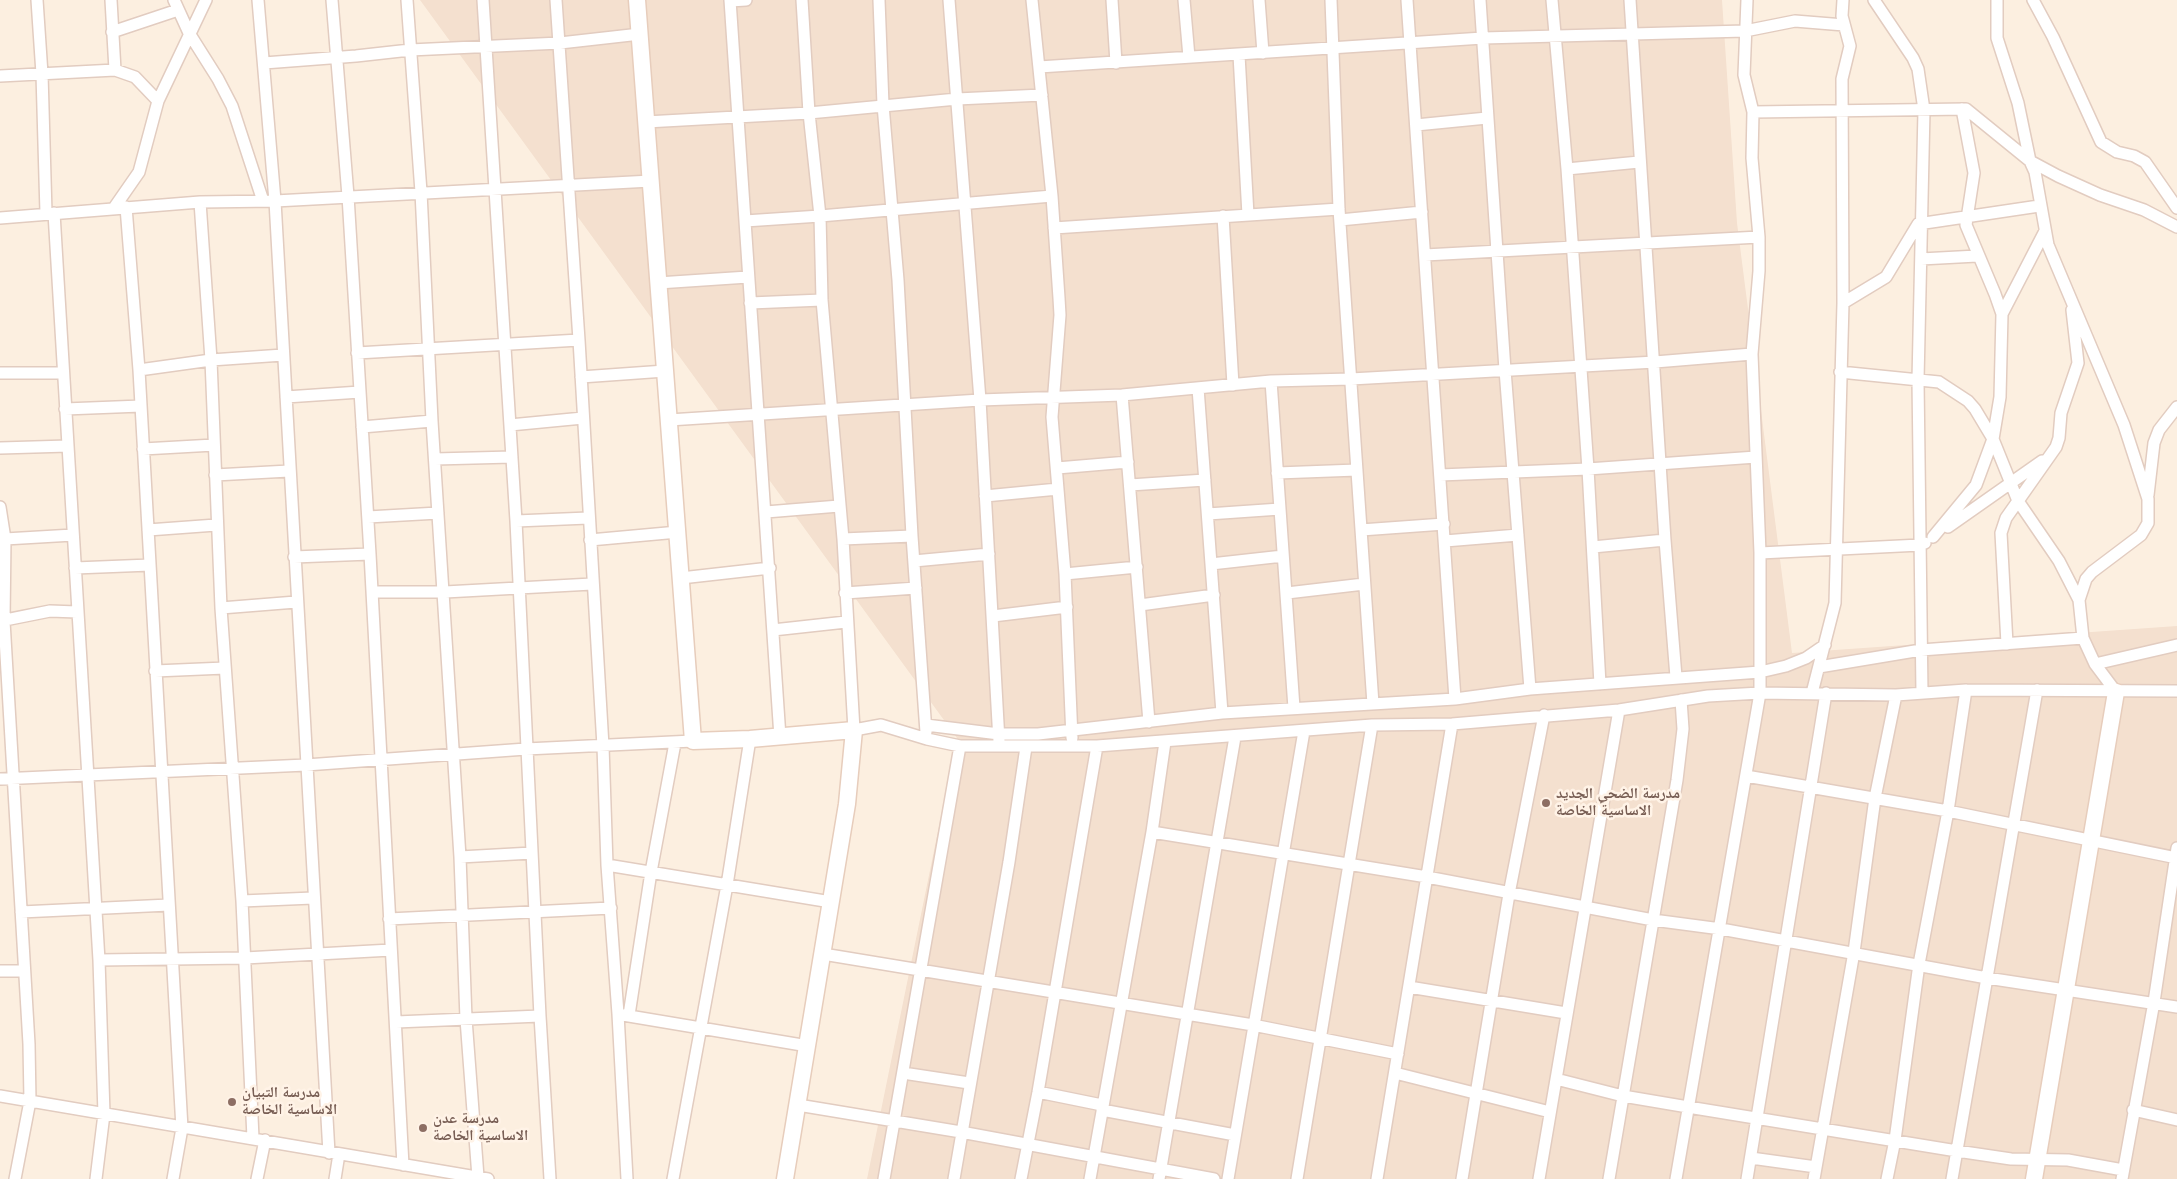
<!DOCTYPE html>
<meta charset="utf-8">
<style>
body{margin:0}
canvas{display:block;background:#fcefe0}
</style>
<canvas width="2177" height="1179"></canvas>
<script>
const ctx = document.querySelector('canvas').getContext('2d');
ctx.lineJoin = 'round';
function paint(path, color) { ctx.fillStyle = color; ctx.fill(path, 'evenodd'); }
const poly = rows => new Path2D(rows.map(r => 'M' + r).join(''));
function strokePath(path, color, width, dash) { ctx.strokeStyle = color; ctx.lineWidth = width; ctx.lineCap = dash ? 'butt' : 'round'; ctx.setLineDash(dash || []); ctx.stroke(path); }
function drawText(font, color, halo, rows, align = 'center') {
  ctx.font = font + ' Jost,"Noto Naskh Arabic",sans-serif'; ctx.lineWidth = 5; ctx.setLineDash([]); ctx.textBaseline = 'middle'; ctx.strokeStyle = halo; ctx.fillStyle = color; for (const [text, x, y, turn = 0] of rows) {
    ctx.save(); ctx.translate(x, y); ctx.rotate((+turn || 0) * Math.PI / 180); ctx.textAlign = isNaN(turn) ? turn : align; if (halo) ctx.strokeText(text, 0, 0); ctx.fillText(text, 0, 0); ctx.restore();
  }
}
paint(poly([
 [420,0,1722,0,1737,223,1792,653,2177,626,2177,1179,867,1179,957,738]
]), '#f4e0cf');
const street = poly([
 [37,0,42,74,46,213],
 [111,0,115,70],
 [174,0,189,33,218,79,232,106,263,201],
 [258,0,275,201,329,1153],
 [332,0,348,196,370,554,403,1165],
 [407,0,421,192,432,421,460,857,466,1019,478,1177],
 [483,0,516,521,540,1016,550,1179],
 [556,0,579,340,603,746,607,865,618,1014,627,1179],
 [730,0,780,737],
 [802,0,809,113,820,216,822,300,843,539,854,730,881,725,927,739,960,746,1097,746,1372,725,1452,724,1619,710,1708,696,1760,693,1896,695,1966,690,2177,691],
 [879,0,883,105,898,280,912,536,926,732],
 [949,0,980,400,999,741],
 [1032,0,1052,196,1059,298,1060,315,1052,417,1065,574,1072,738],
 [1112,0,1116,63],
 [1184,0,1189,57],
 [1259,0,1263,53],
 [1331,0,1339,209,1373,704],
 [1407,0,1455,699],
 [1480,0,1505,370,1530,689],
 [1552,0,1567,169,1588,469,1600,684],
 [1630,0,1665,540,1676,677],
 [1874,0,1913,58,1918,69,1924,110,1918,380,1922,693],
 [1997,0,1997,38,2018,103,2030,161,2035,172,2048,245,2124,425,2148,499,2148,523,2141,535,2092,572,2086,579,2079,600,2083,638,2095,664,2116,692],
 [2033,0,2053,37,2101,142,2117,152,2134,156,2145,162,2177,208],
 [730,1,746,0],
 [112,32,178,10],
 [1239,55,1248,215],
 [264,63,356,56,410,50,560,43,640,34],
 [1039,67,1483,38,1745,31,1795,21,1844,25],
 [0,76,115,70,135,77,158,101],
 [1753,112,1966,109,2030,161,2058,176,2100,195,2144,210,2177,227],
 [646,122,809,113,957,99,1042,95],
 [1416,125,1487,118],
 [1567,169,1639,162],
 [200,202,211,360,221,608,242,901,253,1138],
 [126,207,139,370,182,1128,173,1179],
 [114,208,139,172,158,101,206,0],
 [54,213,99,960,104,1114,96,1179],
 [1223,216,1233,385],
 [0,218,200,202,275,201,651,181],
 [1340,220,1422,212],
 [745,221,820,216,1052,196],
 [1054,228,1339,209],
 [1425,255,1759,237],
 [1921,259,1977,256],
 [658,283,748,277],
 [750,303,822,300],
 [1843,303,1886,277,1918,224,2039,206],
 [2072,310,2078,363,2061,413,2059,438,2056,447,2018,501,2059,561,2079,600],
 [2002,314,2045,231],
 [357,353,579,340],
 [139,370,211,360,283,355],
 [1840,372,1939,382,1968,401,1975,409,1993,439,2018,501,2006,518,2001,533,2007,644],
 [0,373,62,373],
 [581,377,665,371],
 [1271,381,1294,708],
 [1198,388,1222,713],
 [1122,395,1149,722],
 [286,397,360,392],
 [65,409,141,406],
 [669,420,980,400,1122,395,1271,381,1351,379,1655,362,1752,354],
 [510,425,583,418],
 [362,427,432,421],
 [0,448,68,446],
 [143,449,214,445],
 [435,459,512,457],
 [1057,468,1128,462],
 [1277,473,1357,470],
 [215,475,289,471],
 [1440,475,1588,469,1756,457],
 [1130,485,1205,480],
 [2148,495,2154,443,2159,430,2177,407],
 [985,496,1058,489],
 [0,507,5,539,4,621,29,1044,30,1101,15,1179],
 [766,512,839,506],
 [1208,514,1280,509],
 [368,517,438,513],
 [516,521,588,518],
 [1948,527,2042,461],
 [148,530,216,525],
 [1361,530,1444,524],
 [1933,537,1976,485,1993,439,2000,397,2002,314,1995,294,1966,225,1974,173,1962,109],
 [5,539,73,535],
 [843,539,912,536],
 [590,540,678,532],
 [1445,541,1518,535],
 [1593,547,1665,540],
 [1760,553,1920,545,1925,543],
 [294,557,370,554],
 [914,561,989,554],
 [1211,564,1283,556],
 [75,568,150,565],
 [1065,574,1137,567],
 [681,578,770,568],
 [372,592,445,592,592,584],
 [845,593,916,588],
 [1287,593,1364,584],
 [1140,605,1214,595],
 [221,608,296,602],
 [993,616,1067,607],
 [0,621,50,611,77,612],
 [773,630,846,622],
 [2095,664,2177,645],
 [1819,667,1921,650,2083,638],
 [155,671,225,668],
 [1812,693,1835,603,1843,303,1842,79,1850,46,1842,16,1843,0],
 [926,725,999,734,1038,734,1222,713,1455,699,1530,689,1760,672,1786,666,1806,658,1825,645],
 [1746,776,1948,811,2177,858],
 [0,779,306,765,526,749,693,741],
 [1152,832,1427,877,1653,920,1721,929,1987,978,2177,1007],
 [460,857,532,853],
 [607,865,831,902],
 [242,901,313,898],
 [21,912,169,905],
 [389,919,611,908],
 [823,954,1253,1025,1398,1054],
 [99,960,245,958,391,950],
 [0,971,24,971],
 [1409,987,1566,1013],
 [623,1015,808,1046],
 [629,1015,651,872,675,743],
 [396,1022,540,1016],
 [903,1073,969,1083],
 [1395,1073,1550,1112],
 [1556,1079,1623,1096,1688,1107,1957,1151,2011,1159,2068,1160,2123,1170],
 [1038,1092,1102,1105],
 [0,1096,488,1179],
 [798,1105,961,1132,1214,1179],
 [1102,1110,1235,1135],
 [2133,1110,2177,1120],
 [1751,1158,1816,1167],
 [257,1179,265,1140],
 [335,1179,339,1154],
 [673,1179,727,885,750,739],
 [884,1179,960,746],
 [954,1179,1009,862,1026,747],
 [1021,1179,1038,1092,1097,746],
 [1090,1179,1152,832,1165,742],
 [1159,1179,1235,737],
 [1228,1179,1304,731],
 [1297,1179,1372,725],
 [1377,1179,1452,724],
 [1462,1179,1509,894,1544,715],
 [1539,1179,1619,710],
 [1609,1179,1677,780,1683,729,1681,700],
 [1676,1179,1760,693,1760,553,1752,354,1759,271,1759,237,1752,158,1753,112,1744,75,1747,0],
 [1747,1179,1826,693],
 [1814,1179,1854,952,1875,798,1896,695],
 [1887,1179,1895,1140,1919,964,1948,811,1966,690],
 [1952,1179,2037,690],
 [2122,1179,2154,1002,2177,848]
]);
const secondary = poly([
 [637,0,693,741,750,739,854,730,847,804,785,1179],
 [2034,1179,2116,692]
]);
strokePath(street, '#e2ccc0', 14);
strokePath(secondary, '#e7cdbc', 19);
strokePath(street, '#fff', 11);
strokePath(secondary, '#fff', 16);
for (const [x, y, r, color] of [
 [1546,803,5,"#8d6e63"],
 [232,1102,5,"#8d6e63"],
 [423,1128,5,"#8d6e63"]
]) { const dot = new Path2D(); dot.arc(x, y, r, 0, 2 * Math.PI); ctx.fillStyle = color; ctx.fill(dot); strokePath(dot, '#fff3e7', 2); }
drawText('bold 15px', '#785e54', '#fff3e7', [
 ["مدرسة الضحي الجديد",1556,794],
 ["الاساسية الخاصة",1556,811],
 ["مدرسة التبيان",242,1093],
 ["الاساسية الخاصة",242,1110],
 ["مدرسة عدن",433,1119],
 ["الاساسية الخاصة",433,1136]
], 'left');
</script>
